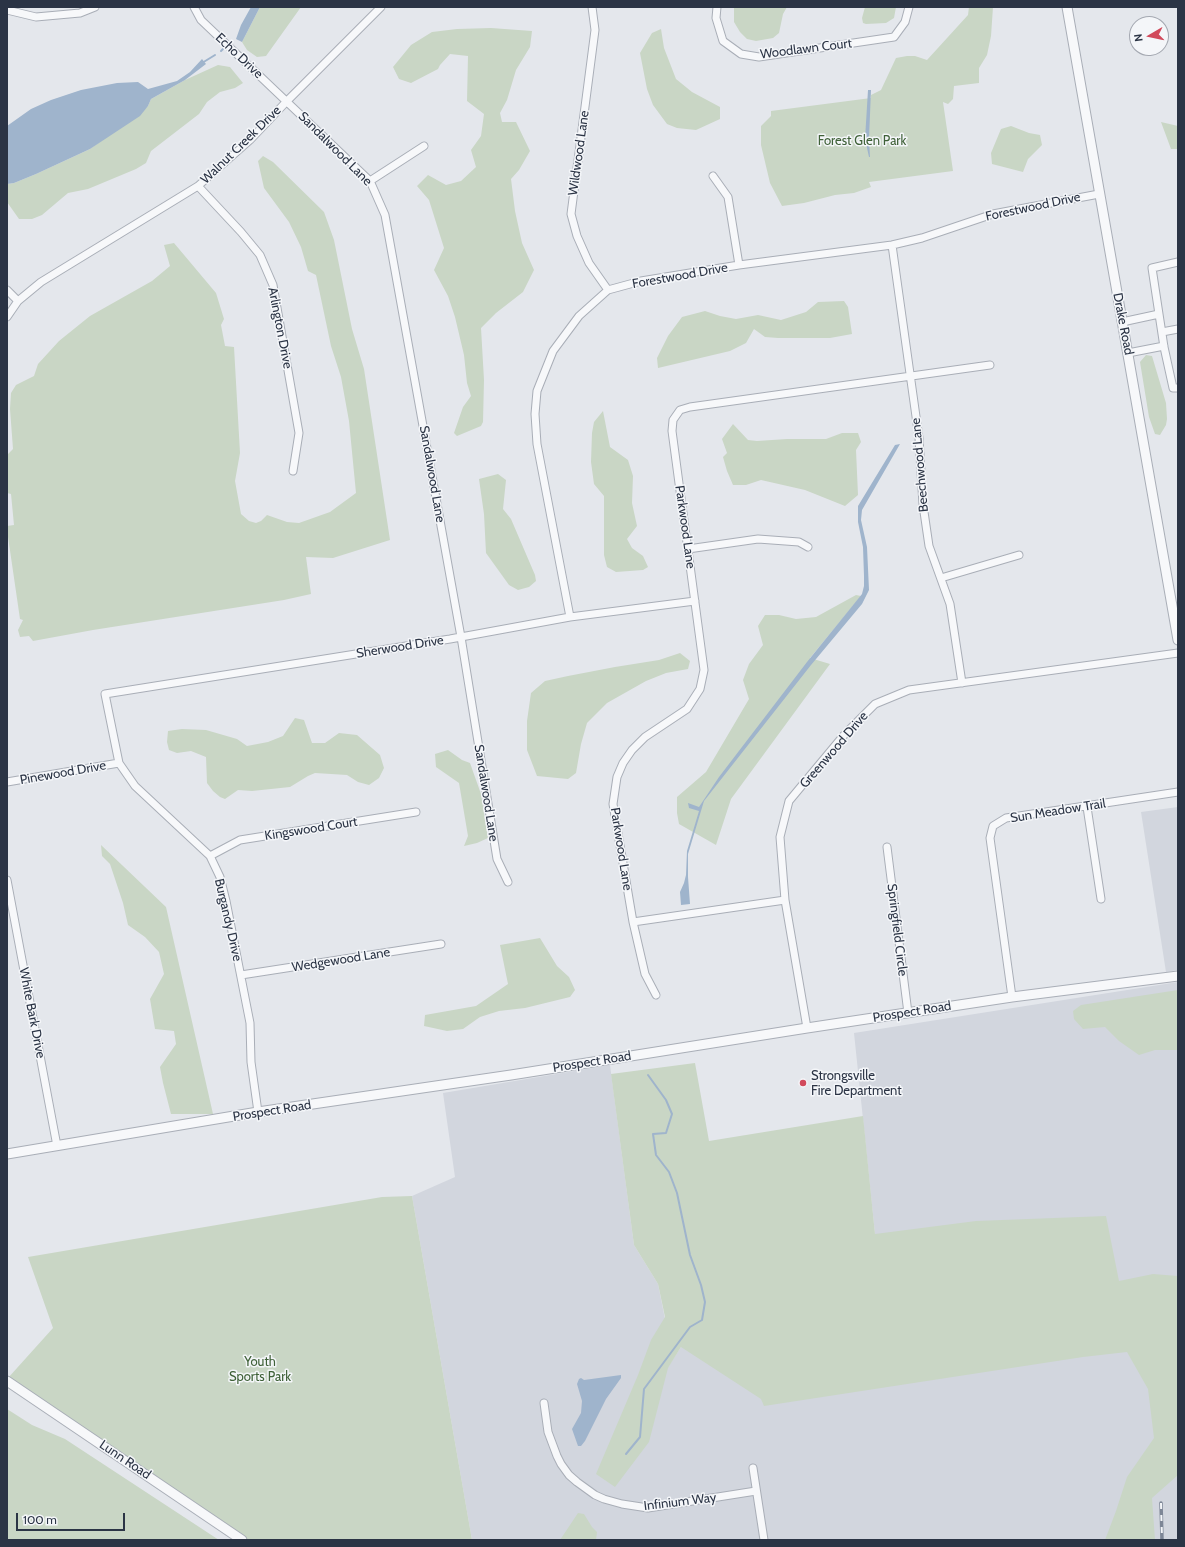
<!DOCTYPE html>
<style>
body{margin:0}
#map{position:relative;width:1185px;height:1547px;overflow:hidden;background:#e4e7ec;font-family:Cabin,sans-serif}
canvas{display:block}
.frame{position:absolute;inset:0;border:8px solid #2b3445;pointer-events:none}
.north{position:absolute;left:1129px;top:16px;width:40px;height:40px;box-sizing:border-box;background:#f4f6f9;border:1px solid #a4a8b1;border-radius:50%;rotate:261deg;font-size:11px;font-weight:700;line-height:16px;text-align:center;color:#2b3445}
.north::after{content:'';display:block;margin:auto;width:14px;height:18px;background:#d1495b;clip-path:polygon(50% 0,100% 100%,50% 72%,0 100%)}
.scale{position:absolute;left:16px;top:1513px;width:109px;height:18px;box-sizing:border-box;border:2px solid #2b3445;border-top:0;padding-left:5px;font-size:12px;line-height:14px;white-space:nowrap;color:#2b3445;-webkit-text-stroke:3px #f4f6f9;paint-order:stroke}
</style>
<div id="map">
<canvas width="1185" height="1547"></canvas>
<div class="frame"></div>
<div class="north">N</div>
<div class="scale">100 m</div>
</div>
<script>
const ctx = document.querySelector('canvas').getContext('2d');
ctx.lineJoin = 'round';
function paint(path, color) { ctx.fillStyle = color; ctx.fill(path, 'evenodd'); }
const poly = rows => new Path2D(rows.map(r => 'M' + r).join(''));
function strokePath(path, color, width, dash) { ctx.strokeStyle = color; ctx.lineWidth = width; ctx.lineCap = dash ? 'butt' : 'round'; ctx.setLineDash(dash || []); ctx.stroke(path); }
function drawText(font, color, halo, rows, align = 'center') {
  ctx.font = font + ' Cabin,sans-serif'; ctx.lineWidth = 3; ctx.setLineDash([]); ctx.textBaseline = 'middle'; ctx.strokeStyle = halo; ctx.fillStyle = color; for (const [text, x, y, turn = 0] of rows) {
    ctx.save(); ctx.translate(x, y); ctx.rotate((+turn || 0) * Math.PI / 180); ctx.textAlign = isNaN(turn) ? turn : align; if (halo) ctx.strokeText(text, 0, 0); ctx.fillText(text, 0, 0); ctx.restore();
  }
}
paint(poly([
 [1178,807,1178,970,1166,972,1141,812],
 [1178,982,1178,1540,472,1540,412,1196,455,1177,443,1093,610,1065,634,1245,658,1284,667,1329,668,1367,681,1347,875,1234,854,1033]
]), '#d2d6de');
paint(poly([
 [260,7,301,7,266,56,257,57,247,50,242,42],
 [734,7,787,7,783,14,779,33,773,38,756,41,747,39,740,32,734,22],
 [865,7,896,7,894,18,886,23,866,24,863,23,862,18],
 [969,7,993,7,991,36,987,55,979,68,979,83,954,86,953,99,948,104,943,102,953,171,869,182,871,187,854,193,835,195,804,203,782,206,770,183,761,145,761,126,771,116,771,111,871,98,871,95,881,90,896,58,907,56,915,56,927,60,968,15],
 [491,28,532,31,530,47,516,70,507,100,500,113,502,122,516,122,530,151,519,170,511,179,515,211,522,243,534,270,523,292,496,313,481,328,484,380,483,422,481,426,457,436,454,433,463,407,471,396,467,383,464,355,455,317,448,296,434,270,444,248,429,200,417,186,428,175,446,185,461,181,476,167,471,150,481,136,484,114,467,101,468,56,450,54,440,65,438,69,411,83,399,79,393,67,411,45,432,32,457,29],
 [661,29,664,48,676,79,692,92,720,107,720,119,696,130,677,128,667,124,653,105,647,89,640,53,652,33],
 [218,65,230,67,243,83,235,88,220,92,207,102,199,114,151,151,146,163,136,169,88,189,68,193,42,215,32,219,19,219,7,202,7,184,14,183,36,174,90,149,148,106,151,99,185,80],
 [1161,122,1178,126,1178,149,1171,149],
 [1011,126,1029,133,1040,135,1042,145,1028,159,1023,172,992,164,991,153,1001,129],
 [263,156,273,162,324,212,334,240,352,329,364,369,390,540,333,558,306,557,311,594,284,600,93,630,33,641,29,636,20,637,18,630,23,620,20,619,7,530,7,526,14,525,11,494,7,493,7,455,13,449,10,409,11,393,16,385,34,376,38,364,59,341,90,316,152,281,170,266,164,245,174,243,216,293,224,319,221,325,225,346,234,347,240,453,235,481,241,514,249,521,256,523,261,521,267,515,287,522,299,523,330,512,356,493,349,421,341,377,331,346,316,275,308,271,301,247,289,222,264,188,258,161],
 [844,301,848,307,852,334,830,338,778,338,765,337,754,329,746,343,730,351,658,368,657,358,668,336,682,317,705,311,720,316,736,319,758,315,781,320,806,312,818,302],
 [1146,355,1152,356,1166,403,1167,419,1166,425,1160,435,1155,434,1149,417,1140,362],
 [603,411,610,447,628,460,633,476,632,503,637,526,627,539,632,548,643,556,648,567,643,570,616,572,607,567,604,555,604,496,594,484,591,462,592,433,594,422],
 [733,424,748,440,757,441,787,439,826,439,842,433,858,433,861,442,856,450,858,495,845,506,805,490,761,480,746,485,733,485,727,471,723,457,727,453,722,439],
 [498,474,506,480,503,509,511,519,535,575,536,581,529,587,518,590,509,585,486,553,484,514,479,479],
 [856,595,861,596,810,658,830,664,731,799,716,845,679,824,677,813,677,797,706,772,749,699,743,680,749,664,763,645,758,626,765,615,779,615,796,619,816,617],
 [680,653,690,661,688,669,666,673,646,681,607,703,587,723,581,744,576,773,568,779,537,776,527,750,527,721,531,693,545,681,568,676,615,667,659,660],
 [295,718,304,720,312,743,325,743,339,733,357,735,380,755,384,768,379,778,369,785,358,782,347,775,315,773,308,776,290,787,252,791,238,790,225,799,220,797,213,791,207,783,206,757,191,751,177,753,169,750,167,742,168,731,182,729,206,730,237,739,247,746,268,742,283,736],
 [448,750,462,760,470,763,481,794,488,838,477,843,464,846,468,836,459,783,436,767,435,754],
 [101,845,166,907,213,1114,171,1114,163,1083,160,1067,176,1044,174,1031,155,1029,150,999,164,974,159,952,145,937,128,925,123,903,110,864,102,856],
 [540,938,557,966,569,977,575,990,570,997,525,1008,499,1011,480,1017,463,1029,447,1031,424,1026,425,1015,476,1006,508,984,500,945],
 [1178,990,1178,1050,1155,1050,1139,1055,1119,1041,1105,1027,1083,1029,1074,1019,1073,1011,1081,1005],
 [695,1063,709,1141,863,1116,875,1234,976,1221,1106,1216,1119,1281,1153,1274,1178,1276,1178,1475,1152,1498,1155,1540,1105,1540,1116,1511,1127,1477,1154,1438,1148,1389,1127,1352,1083,1357,764,1406,761,1399,681,1347,668,1368,649,1442,615,1487,596,1474,638,1375,651,1340,665,1317,658,1284,634,1245,611,1074],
 [412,1196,472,1540,247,1540,8,1378,53,1328,28,1257,382,1197],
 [7,1409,32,1425,65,1439,219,1540,7,1540],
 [578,1513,584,1514,592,1527,597,1532,596,1540,560,1540]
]), '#c9d6c5');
paint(poly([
 [251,7,260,7,242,42,236,39,241,25],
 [202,59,206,64,185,80,151,99,148,106,140,116,90,149,36,174,14,183,7,184,7,126,31,109,51,100,81,90,117,83,138,82,148,89,177,81,190,72],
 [868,90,871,90,869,139,870,157,869,157,865,139],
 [900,444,862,510,861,520,867,547,869,590,862,604,811,665,704,801,688,854,688,877,690,904,681,905,680,892,684,883,686,875,687,851,699,811,689,808,688,803,699,807,719,777,807,662,862,594,864,586,864,576,863,547,858,522,858,506,895,445],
 [621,1375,621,1378,606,1399,585,1441,581,1446,578,1446,572,1429,581,1413,582,1401,577,1384,579,1379,581,1378,584,1380]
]), '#9fb4cc');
strokePath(poly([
 [221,51,223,49],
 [202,63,215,55],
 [626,1454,640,1437,644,1389,690,1327,702,1320,705,1302,701,1285,690,1255,677,1193,669,1172,656,1155,653,1134,666,1133,672,1114,666,1100,648,1075]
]), '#9fb4cc', 2);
const minor = poly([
 [194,7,201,20,370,181,385,215,461,637,497,859,508,882],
 [592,7,595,30,571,214,577,236,589,263,608,290],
 [717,7,716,18,723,41,741,54,759,57,894,37,905,22,909,7],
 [7,10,36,17,80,13,95,7],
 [713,176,728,197,739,265],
 [370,181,424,146],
 [198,186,241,232,260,255,273,285,299,433,293,471],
 [892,245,919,438,923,505,929,546,950,604,962,683],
 [1178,262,1152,268,1164,347,1173,388,1178,388],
 [7,290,18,301],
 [7,317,18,301,41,282,198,186,250,140,287,101,381,7],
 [1122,322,1159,314],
 [1162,332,1178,329],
 [1128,353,1164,346],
 [688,549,758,539,799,542,808,547],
 [941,578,1019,555],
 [570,617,537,444,535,414,537,391,553,351,579,316,608,290,641,281,739,265,892,245,922,238,993,214,1099,194],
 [7,782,119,763],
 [1087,807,1101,899],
 [887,847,908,1013],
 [210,856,240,840,416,812],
 [7,880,57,1146],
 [633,922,785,900],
 [241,975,441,944],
 [656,995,645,974,633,922,613,804,617,777,623,763,632,750,645,737,687,709,700,689,704,670,672,431,673,420,680,410,690,407,990,365],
 [1012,997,990,838,993,826,1006,818,1178,792],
 [807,1028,785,900,780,837,789,801,844,735,875,704,909,690,1178,653],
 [258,1112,251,1062,250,1023,226,901,220,877,210,856,135,786,119,763,105,694,450,639,570,617,695,601],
 [544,1403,548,1432,557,1456,561,1464,569,1475,577,1482,595,1495,604,1499,622,1504,648,1508,756,1491],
 [753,1468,764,1540]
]);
const tertiary = poly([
 [1067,7,1178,640],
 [7,1154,258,1112,511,1075,807,1028,1012,997,1178,976],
 [7,1381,242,1540]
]);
strokePath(minor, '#a9aeb7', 9);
strokePath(tertiary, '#a9aeb7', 11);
strokePath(minor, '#f7f8fa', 7);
strokePath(tertiary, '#f7f8fa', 9);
const rail = poly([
 [1161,1503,1162,1540]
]);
strokePath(rail, '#7d8696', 3.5);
strokePath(rail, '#f4f6f9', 2, [6]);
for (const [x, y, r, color] of [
 [803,1083,4,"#d1495b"]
]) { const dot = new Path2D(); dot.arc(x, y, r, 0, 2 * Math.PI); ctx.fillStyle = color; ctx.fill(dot); strokePath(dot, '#f4f6f9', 1.5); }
drawText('13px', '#2b3445', '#f4f6f9', [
 ["Woodlawn Court",806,49,-7],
 ["Echo Drive",239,56,43],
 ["Walnut Creek Drive",241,145,-44],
 ["Sandalwood Lane",335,149,45],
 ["Wildwood Lane",579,153,-82],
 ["Forestwood Drive",1033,207,-12],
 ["Forestwood Drive",680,276,-10],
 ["Drake Road",1123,324,79],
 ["Arlington Drive",280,328,79],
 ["Beechwood Lane",920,465,-95],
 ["Sandalwood Lane",432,474,80],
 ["Parkwood Lane",685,527,82],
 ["Sherwood Drive",400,647,-9],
 ["Greenwood Drive",834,750,-49],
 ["Pinewood Drive",63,773,-10],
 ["Sandalwood Lane",486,793,81],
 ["Sun Meadow Trail",1058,811,-9],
 ["Kingswood Court",311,829,-9],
 ["Parkwood Lane",621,849,81],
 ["Burgandy Drive",228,920,77],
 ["Springfield Circle",897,930,83],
 ["Wedgewood Lane",341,960,-9],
 ["Prospect Road",912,1012,-9],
 ["White Bark Drive",32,1013,79],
 ["Prospect Road",592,1062,-9],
 ["Prospect Road",272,1111,-9],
 ["Lunn Road",125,1460,34],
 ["Infinium Way",680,1502,-7]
]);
drawText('13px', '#3f6138', '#f4f6f9', [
 ["Forest Glen Park",862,141],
 ["Youth",260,1362],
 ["Sports Park",260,1377]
]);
drawText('13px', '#2b3445', '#f4f6f9', [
 ["Strongsville",811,1076],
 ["Fire Department",811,1091]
], 'left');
</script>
